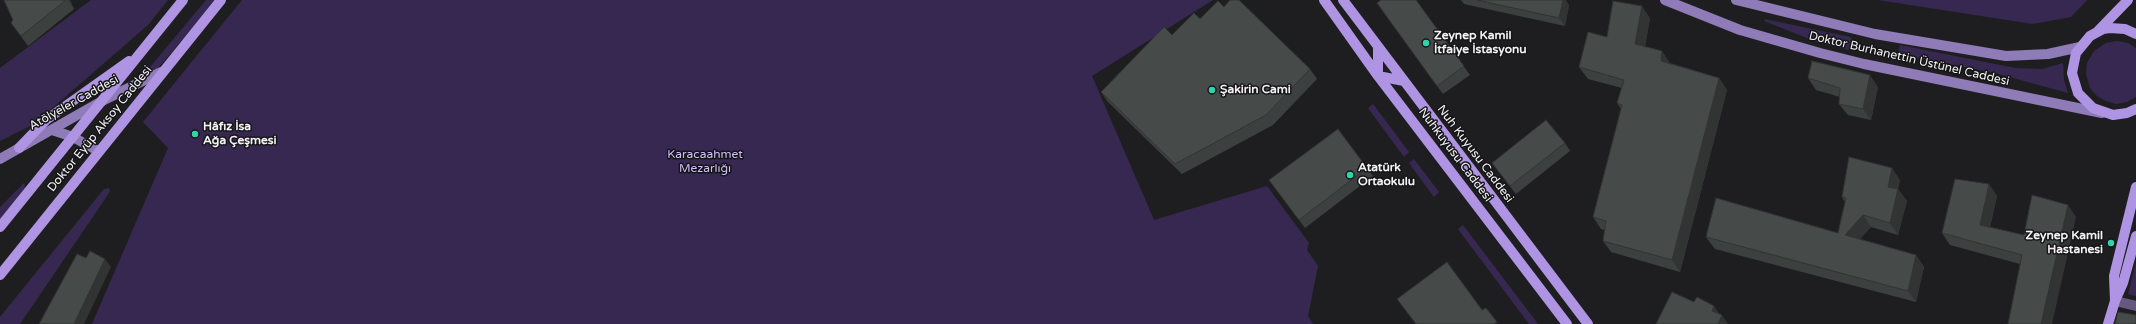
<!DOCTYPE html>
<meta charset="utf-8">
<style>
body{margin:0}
canvas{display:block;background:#1e1e20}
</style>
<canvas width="2136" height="324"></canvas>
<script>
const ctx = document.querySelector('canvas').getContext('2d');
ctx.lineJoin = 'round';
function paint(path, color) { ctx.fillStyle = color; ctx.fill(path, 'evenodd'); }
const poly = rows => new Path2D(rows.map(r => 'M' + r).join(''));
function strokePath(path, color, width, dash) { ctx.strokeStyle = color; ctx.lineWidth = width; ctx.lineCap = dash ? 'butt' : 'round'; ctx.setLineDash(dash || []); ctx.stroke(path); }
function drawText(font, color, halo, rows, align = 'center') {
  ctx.font = font + ' "Varela Round",sans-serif'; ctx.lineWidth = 3; ctx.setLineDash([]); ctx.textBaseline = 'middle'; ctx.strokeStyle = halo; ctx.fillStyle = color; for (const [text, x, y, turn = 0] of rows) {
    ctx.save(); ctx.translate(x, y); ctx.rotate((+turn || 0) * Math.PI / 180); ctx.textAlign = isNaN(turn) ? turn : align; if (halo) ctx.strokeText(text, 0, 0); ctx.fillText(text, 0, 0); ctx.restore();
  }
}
paint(poly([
 [91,0,168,0,148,25,34,124,0,141,0,68],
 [206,0,216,0,158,68,140,79],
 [242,0,1213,0,1092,76,1154,220,1267,186,1309,243,1307,250,1318,266,1308,316,1313,324,92,324,168,148,143,122],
 [1878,0,2087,0,2071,17,2033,24],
 [1765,19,1850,37,1854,41,1853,46,1848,50,1817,42,1764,21],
 [2117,41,2128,43,2136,48,2136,97,2127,102,2116,104,2106,101,2097,96,2090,88,2086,74,2087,63,2094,51,2106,43],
 [1900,45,2015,68,2042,69,2063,63,2064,80,2068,93,1995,73,1898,54],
 [1373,104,1409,152,1404,157,1368,108],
 [1414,159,1439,192,1434,197,1409,163],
 [24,183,25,188,0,221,0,207],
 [109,188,110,191,105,199,20,324,0,324,0,317,104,189],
 [1463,225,1538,324,1529,324,1458,229],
 [2136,263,2136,296,2128,294]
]), '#372851');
strokePath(poly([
 [2115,301,2136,306]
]), '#65597f', 10);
strokePath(poly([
 [1665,0,1740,30,1820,53,1864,64,2102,113],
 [1736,0,1875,34,2006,56,2048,54,2080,47],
 [52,130,73,137,98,151],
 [0,159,102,101,161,72]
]), '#8e7bb7', 10);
strokePath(poly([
 [1324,0,1378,76,1567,324],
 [1343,0,1588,324],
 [2098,31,2128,0],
 [2136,34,2125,29,2110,28,2103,29,2090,36,2076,53,2072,73,2078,93,2093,108,2113,115,2127,113,2136,109],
 [1378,47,1378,76,1404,81],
 [19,148,46,120,129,61],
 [0,227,183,0],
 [0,275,221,0],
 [2115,301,2114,276,2136,187],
 [2108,324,2115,301,2123,283,2136,236]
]), '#ae94e2', 10);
paint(poly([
 [4,0,70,0,74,9,28,46,11,23,13,20],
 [1416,0,1470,75,1443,94,1377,3],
 [1461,0,1563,0,1569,5,1565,26,1464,4],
 [1224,7,1310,69,1317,79,1273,125,1182,174,1108,102,1101,92,1172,35],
 [1650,18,1645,47,1670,63,1719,78,1727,90,1680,272,1611,252,1603,241,1605,230,1601,229,1593,217,1621,109,1617,103,1622,88,1588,79,1579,67],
 [1808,78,1878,87,1871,120,1848,115,1839,104,1840,97,1816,90],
 [1565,143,1570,151,1516,194,1492,163],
 [1367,168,1373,176,1305,228,1269,180],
 [1900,180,1898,189,1907,201,1898,235,1871,227,1860,239,1916,255,1924,267,1916,302,1715,249,1706,237,1838,233,1845,202,1842,197],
 [1989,184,1997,196,1990,227,2024,235,2076,217,2020,264,1950,245,1942,233]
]), '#3c403e');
paint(poly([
 [68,0,70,0,74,9],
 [1563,0,1566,0,1569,5,1565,26,1559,18],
 [1642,6,1650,18,1643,56,1635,44],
 [1662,51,1670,63,1670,72,1661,61],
 [1870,75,1878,87,1871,120,1863,109],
 [1719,78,1727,90,1680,272,1672,260],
 [1892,168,1900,180,1897,194,1898,189,1907,201,1898,235,1890,223,1888,187],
 [1989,184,1997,196,1988,236,1980,225],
 [2068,205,2076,217,2052,324,2041,324],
 [1863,215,1871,227,1853,247,1845,235],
 [1916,255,1924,267,1916,302,1908,291],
 [105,259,111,267,84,324,74,324],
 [1714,306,1721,316,1722,315,1728,324,1718,324,1712,311]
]), '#313432');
const building = poly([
 [4,0,66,0,21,36,11,23,13,20,4,0],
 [1230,0,1239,0,1310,69,1266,115,1175,164,1101,92,1164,27,1172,35,1194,13,1200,19,1218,1,1224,7,1230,0],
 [1381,0,1416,0,1464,66,1437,86,1377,3,1381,0],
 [1477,0,1563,0,1559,18,1477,0],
 [1613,1,1642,6,1635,44,1662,51,1661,61,1719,78,1672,260,1603,241,1606,221,1593,217,1622,105,1617,103,1624,80,1579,67,1588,32,1607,37,1613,1],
 [1812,61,1870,75,1863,109,1839,104,1840,88,1808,78,1812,61],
 [1546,120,1565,143,1510,186,1492,163,1546,120],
 [1338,129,1367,168,1299,220,1269,180,1338,129],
 [1849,157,1892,168,1888,187,1898,189,1890,223,1863,215,1845,235,1916,255,1908,291,1706,237,1716,198,1838,233,1846,198,1842,197,1849,157],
 [1955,179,1989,184,1980,225,2024,235,2032,195,2068,205,2041,324,2008,324,2022,255,1942,233,1955,179],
 [90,251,105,259,74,324,39,324,77,254,86,258,90,251],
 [1447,262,1482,310,1486,308,1497,322,1494,324,1416,324,1397,299,1447,262],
 [1672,292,1694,302,1697,297,1714,306,1712,311,1722,315,1718,324,1656,324,1672,292],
 [2118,312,2136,315,2136,324,2115,324,2118,312]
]);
paint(building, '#464a48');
strokePath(building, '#313432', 1);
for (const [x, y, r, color] of [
 [1426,43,4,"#31d4a9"],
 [1212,90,4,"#31d4a9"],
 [195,134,4,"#31d4a9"],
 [1350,175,4,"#31d4a9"],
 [2111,243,4,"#31d4a9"]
]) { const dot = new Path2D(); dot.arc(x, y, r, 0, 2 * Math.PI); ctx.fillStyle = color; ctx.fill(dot); strokePath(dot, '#151417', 1.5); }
drawText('bold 12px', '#f2f1f3', '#151417', [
 ["Zeynep Kamil",1434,36],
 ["İtfaiye İstasyonu",1434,50],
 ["Şakirin Cami",1220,90],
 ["Hâfız İsa",203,127],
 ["Ağa Çeşmesi",203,141],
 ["Atatürk",1358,168],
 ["Ortaokulu",1358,182],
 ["Zeynep Kamil",2103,236,"right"],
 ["Hastanesi",2103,250,"right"]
], 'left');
drawText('12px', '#f2f1f3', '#151417', [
 ["Doktor Burhanettin Üstünel Caddesi",1909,59,13],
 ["Atölyeler Caddesi",74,103,-29],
 ["Doktor Eyüp Aksoy Caddesi",100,129,-51],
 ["Nuh Kuyusu Caddesi",1475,154,53],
 ["Nuhkuyusu Caddesi",1455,155,53]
]);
drawText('12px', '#d0bef9', '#151417', [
 ["Karacaahmet",705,155],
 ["Mezarlığı",705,169]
]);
</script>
